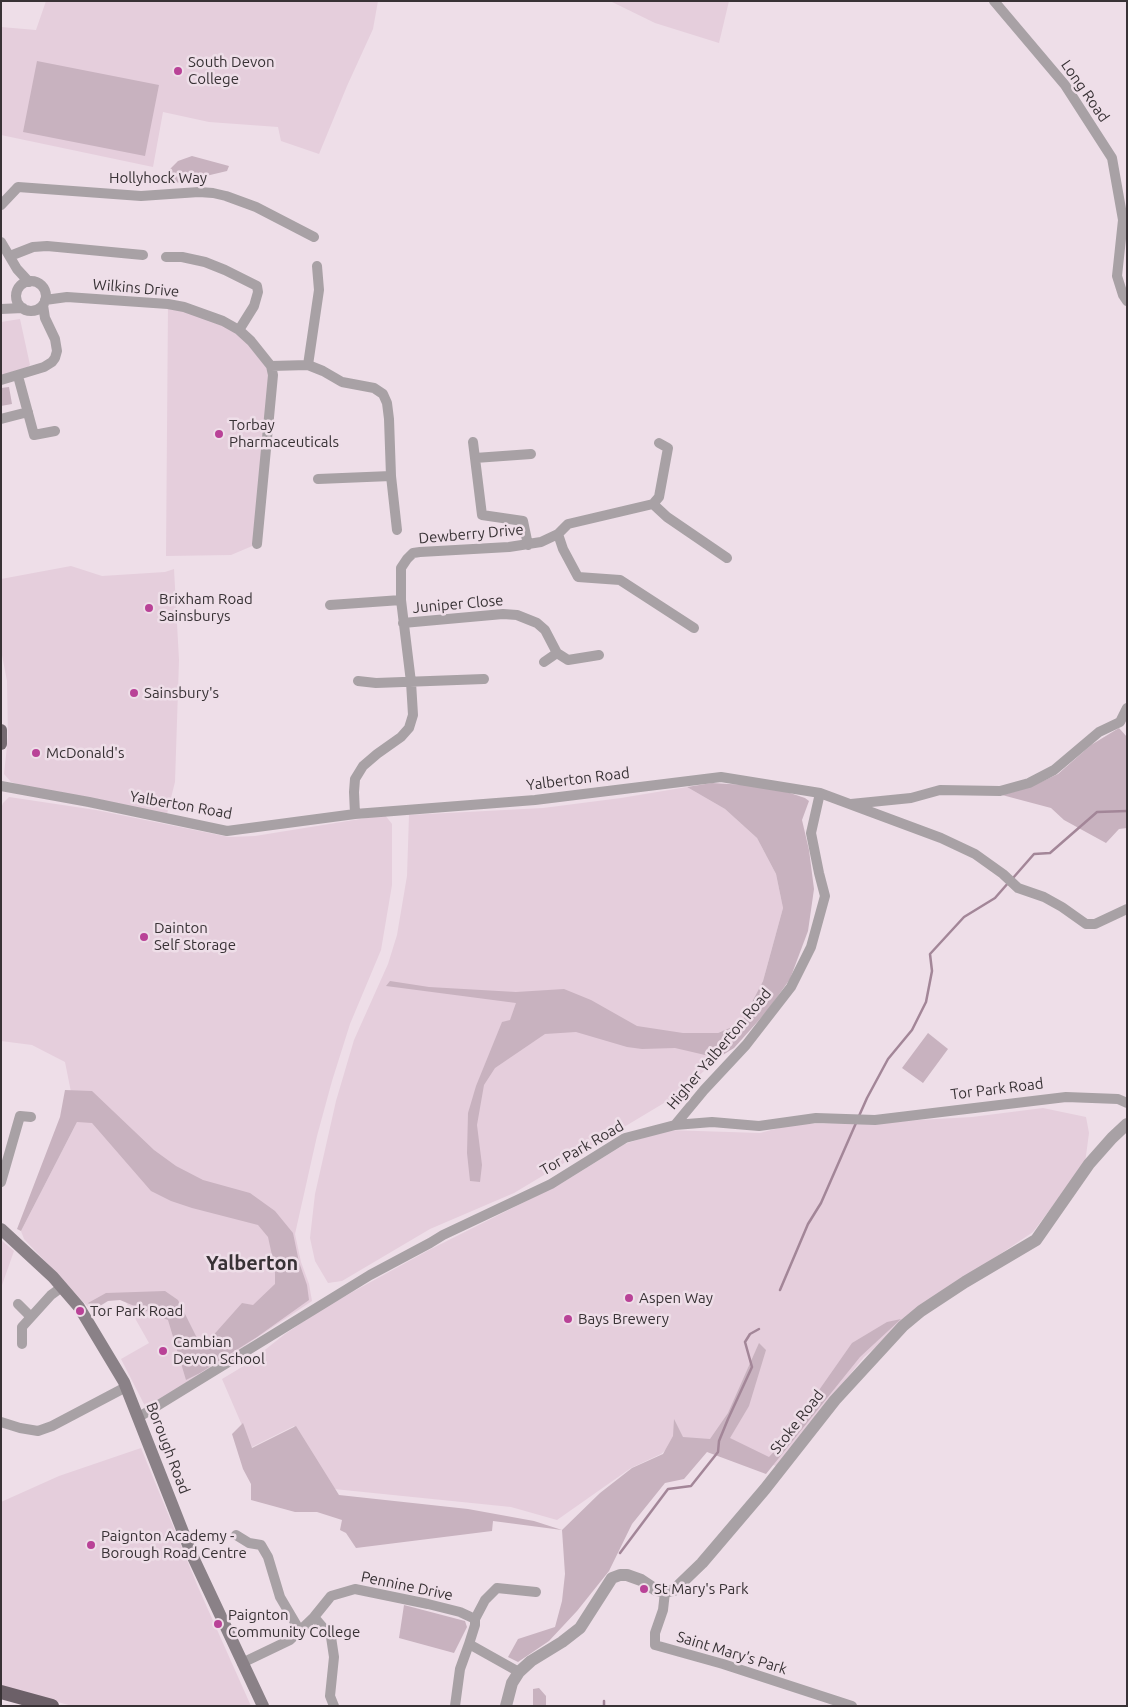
<!DOCTYPE html>
<style>
body{margin:0}
#map{position:relative;width:1128px;height:1707px;overflow:hidden;background:#eedee8;font-family:Ubuntu,sans-serif}
canvas{display:block}
.frame{position:absolute;inset:0;border:2px solid #383235;pointer-events:none}
</style>
<div id="map">
<canvas width="1128" height="1707"></canvas>
<div class="frame"></div>
</div>
<script>
const ctx = document.querySelector('canvas').getContext('2d');
ctx.lineJoin = 'round';
function paint(path, color) { ctx.fillStyle = color; ctx.fill(path, 'evenodd'); }
const poly = rows => new Path2D(rows.map(r => 'M' + r).join(''));
function strokePath(path, color, width, dash) { ctx.strokeStyle = color; ctx.lineWidth = width; ctx.lineCap = dash ? 'butt' : 'round'; ctx.setLineDash(dash || []); ctx.stroke(path); }
function drawText(font, color, halo, rows, align = 'center') {
  ctx.font = font + ' Ubuntu,sans-serif'; ctx.lineWidth = 5; ctx.setLineDash([]); ctx.textBaseline = 'middle'; ctx.strokeStyle = halo; ctx.fillStyle = color; for (const [text, x, y, turn = 0] of rows) {
    ctx.save(); ctx.translate(x, y); ctx.rotate((+turn || 0) * Math.PI / 180); ctx.textAlign = isNaN(turn) ? turn : align; if (halo) ctx.strokeText(text, 0, 0); ctx.fillText(text, 0, 0); ctx.restore();
  }
}
paint(poly([
 [46,1,378,1,373,29,347,86,319,154,281,141,278,127,209,122,163,112,153,167,1,135,1,27,36,30],
 [610,1,729,1,719,43,655,23],
 [168,304,223,321,271,366,257,544,231,555,166,556],
 [20,319,30,365,18,376,1,380,1,322],
 [71,566,102,576,165,572,174,569,179,660,175,782,167,814,20,785,11,782,4,774,8,737,7,681,1,650,1,579],
 [687,787,725,809,757,838,776,874,783,908,763,981,741,1023,718,1033,718,1058,679,1094,514,1193,430,1229,342,1281,328,1283,315,1261,310,1238,315,1194,336,1101,354,1040,388,964,397,935,407,876,409,815,543,808,621,798],
 [9,797,96,810,229,837,255,836,385,815,392,824,392,885,381,950,350,1024,332,1081,317,1136,295,1234,301,1262,309,1284,312,1301,201,1375,146,1408,121,1359,149,1343,123,1297,107,1300,90,1309,24,1239,21,1231,77,1122,65,1062,32,1045,1,1041,1,809,3,803],
 [1043,1108,1086,1117,1089,1133,1085,1163,1033,1232,963,1279,900,1326,864,1357,776,1466,699,1441,674,1443,661,1454,631,1468,557,1520,511,1507,334,1489,294,1426,250,1448,241,1423,222,1379,247,1364,285,1334,325,1307,429,1250,562,1183,625,1144,667,1130,760,1133,794,1124,866,1123,972,1117],
 [1,1240,14,1251,1,1288],
 [141,1448,198,1587,251,1706,72,1706,1,1686,1,1502,59,1476]
]), '#e5cedc');
paint(poly([
 [37,61,159,85,145,156,23,132],
 [192,156,229,166,227,171,172,184,168,171,178,161],
 [9,387,12,404,1,406,1,388],
 [1119,728,1127,737,1127,828,1119,829,1106,843,1064,820,1051,808,1002,795,1030,787,1058,774,1091,745],
 [712,783,746,785,787,792,805,798,809,801,802,820,809,850,814,889,808,931,790,979,768,1010,734,1048,718,1058,675,1048,642,1049,627,1047,576,1032,545,1034,495,1068,484,1085,477,1125,482,1165,480,1182,470,1181,467,1153,468,1113,476,1086,502,1022,510,1020,516,1003,386,986,390,981,429,987,516,992,564,989,591,1000,637,1026,683,1033,718,1033,741,1023,763,981,783,908,776,874,757,838,725,809,687,787],
 [928,1033,948,1049,923,1083,902,1068],
 [65,1090,92,1091,154,1150,176,1166,203,1180,250,1193,275,1211,293,1233,299,1262,307,1285,309,1300,257,1337,200,1373,186,1380,168,1320,120,1300,108,1301,95,1309,88,1303,106,1293,165,1291,178,1300,202,1348,242,1303,253,1305,275,1284,275,1269,268,1237,258,1225,192,1208,171,1201,151,1191,92,1123,77,1122,21,1231,17,1229,60,1117],
 [901,1319,860,1357,766,1474,707,1452,684,1479,665,1483,632,1524,609,1571,577,1611,549,1641,518,1662,508,1657,518,1639,555,1627,562,1601,565,1574,562,1530,493,1521,492,1531,356,1548,346,1533,340,1530,342,1520,317,1512,295,1512,251,1500,251,1484,243,1469,232,1434,243,1423,252,1448,296,1426,339,1495,468,1509,534,1521,562,1530,600,1493,632,1468,663,1454,673,1436,674,1419,683,1437,710,1439,728,1413,759,1343,766,1350,749,1406,730,1438,769,1457,782,1443,852,1343,887,1322],
 [404,1605,465,1621,467,1627,454,1653,399,1638],
 [539,1688,546,1696,546,1706,533,1706,533,1689]
]), '#c8b2bf');
strokePath(poly([
 [1013,878,1034,854,1050,853,1097,812,1127,811],
 [859,1116,867,1098,888,1059,912,1030,926,1002,932,971,930,954,964,917,995,898,1009,882],
 [780,1290,808,1224,821,1203,856,1123],
 [620,1553,668,1489,691,1486,718,1452,719,1441,728,1419,752,1367,745,1342,750,1334,759,1329],
 [604,1701,604,1706]
]), '#a38698', 2.5);
strokePath(poly([
 [994,1,1065,85,1112,158,1123,220,1117,276,1123,295,1127,301],
 [1,205,18,187,141,196,199,192,213,193,226,196,256,207,314,237],
 [1,242,17,269,29,282],
 [10,256,33,247,47,246,143,255],
 [166,257,182,257,205,262,225,270,257,286,258,292,254,306,239,330],
 '16 296a15 15 0 1 1 30 0a15 15 0 1 1-30 0Z',
 [45,300,67,297,168,304,184,307,223,321,239,330,251,341,271,366,273,375,257,544],
 [1,309,23,308],
 [308,365,319,290,317,266],
 [271,366,308,365,323,371,342,382,374,388,383,394,387,403,389,419,391,476,397,530],
 [18,376,34,435,55,431],
 [1,380,44,367,52,362,55,358,57,351,55,339,45,318,43,305],
 [1,419,28,412],
 [473,442,482,515,523,521,528,545],
 [475,458,531,454],
 [318,479,391,476],
 [653,504,667,517,727,558],
 [558,534,563,549,578,577,620,580,694,628],
 [330,605,401,600],
 [403,623,503,614,517,615,537,623,545,630,557,653,544,662],
 [557,653,568,660,599,655],
 [358,681,376,683,484,679],
 [1,786,89,802,227,831,355,814,535,800,721,777,820,793,941,838,975,854,1003,874,1018,888,1044,897,1062,907,1086,924,1095,924,1127,909],
 [851,804,911,798,940,790,1000,791,1029,783,1054,770,1099,732,1120,722,1127,708],
 [355,814,354,792,355,779,363,766,377,754,401,737,409,728,413,715,411,682,401,600,401,568,407,559,413,553,420,552,509,547,541,542,558,534,568,524,653,504,659,497,668,448,659,443],
 [675,1125,704,1090,746,1045,791,987,811,947,825,896,819,873,811,833,820,793],
 [1,1182,20,1116,31,1117],
 [18,1304,31,1317],
 [22,1344,22,1327,51,1295,62,1287],
 [139,1417,370,1275,430,1243,443,1235,551,1184,625,1138,675,1125,712,1122,759,1126,816,1118,875,1120,1066,1097,1118,1099,1127,1103],
 [1,1422,20,1428,38,1431,52,1426,126,1387],
 [236,1535,249,1543,261,1545,268,1557,280,1597,300,1631],
 [665,1592,663,1610,655,1633,655,1645,723,1664,852,1706],
 [314,1617,331,1637,334,1657,330,1696,334,1706],
 [475,1619,485,1600,497,1588,536,1592],
 [242,1663,290,1640,314,1617,331,1596,355,1589,428,1604,460,1612,475,1619,475,1625,469,1644,519,1672],
 [455,1706,460,1669,469,1644]
]), '#a8a1a5', 10);
strokePath(poly([
 [506,1706,512,1683,519,1672,531,1661,562,1642,580,1628,612,1578,620,1575,627,1575,641,1580,656,1590,665,1592,674,1590,702,1563,765,1489,835,1400,903,1326,921,1311,965,1282,1036,1240,1089,1164,1112,1138,1127,1124]
]), '#a8a1a5', 12);
strokePath(poly([
 [1,1229,53,1277,79,1307,124,1382,192,1555,263,1706]
]), '#8a8187', 12);
strokePath(poly([
 [1,730,1,744]
]), '#756a71', 12);
strokePath(poly([
 [1,1692,52,1706]
]), '#6c6068', 14);
for (const [x, y, r, color] of [
 [178,71,5,"#b94297"],
 [219,434,5,"#b94297"],
 [149,608,5,"#b94297"],
 [134,693,5,"#b94297"],
 [36,753,5,"#b94297"],
 [144,937,5,"#b94297"],
 [629,1298,5,"#b94297"],
 [80,1311,5,"#b94297"],
 [568,1319,5,"#b94297"],
 [163,1351,5,"#b94297"],
 [91,1545,5,"#b94297"],
 [644,1589,5,"#b94297"],
 [218,1624,5,"#b94297"]
]) { const dot = new Path2D(); dot.arc(x, y, r, 0, 2 * Math.PI); ctx.fillStyle = color; ctx.fill(dot); strokePath(dot, '#eedee8', 2); }
drawText('15px', '#383235', '#eedee8', [
 ["South Devon",188,62],
 ["College",188,79],
 ["Torbay",229,425],
 ["Pharmaceuticals",229,442],
 ["Brixham Road",159,599],
 ["Sainsburys",159,616],
 ["Sainsbury's",144,693],
 ["McDonald's",46,753],
 ["Dainton",154,928],
 ["Self Storage",154,945],
 ["Aspen Way",639,1298],
 ["Tor Park Road",90,1311],
 ["Bays Brewery",578,1319],
 ["Cambian",173,1342],
 ["Devon School",173,1359],
 ["Paignton Academy -",101,1536],
 ["Borough Road Centre",101,1553],
 ["St Mary's Park",654,1589],
 ["Paignton",228,1615],
 ["Community College",228,1632]
], 'left');
drawText('15px', '#383235', '#eedee8', [
 ["Long Road",1085,91,55],
 ["Hollyhock Way",158,178],
 ["Wilkins Drive",136,288,5],
 ["Dewberry Drive",471,534,-5],
 ["Juniper Close",458,604,-5],
 ["Yalberton Road",578,779,-7],
 ["Yalberton Road",181,805,10],
 ["Higher Yalberton Road",719,1049,-50],
 ["Tor Park Road",997,1089,-7],
 ["Tor Park Road",582,1148,-30],
 ["Stoke Road",797,1422,-52],
 ["Borough Road",168,1448,69],
 ["Pennine Drive",407,1586,12],
 ["Saint Mary's Park",732,1653,17]
]);
drawText('bold 20px', '#383235', '#eedee8', [
 ["Yalberton",252,1263]
]);
</script>
